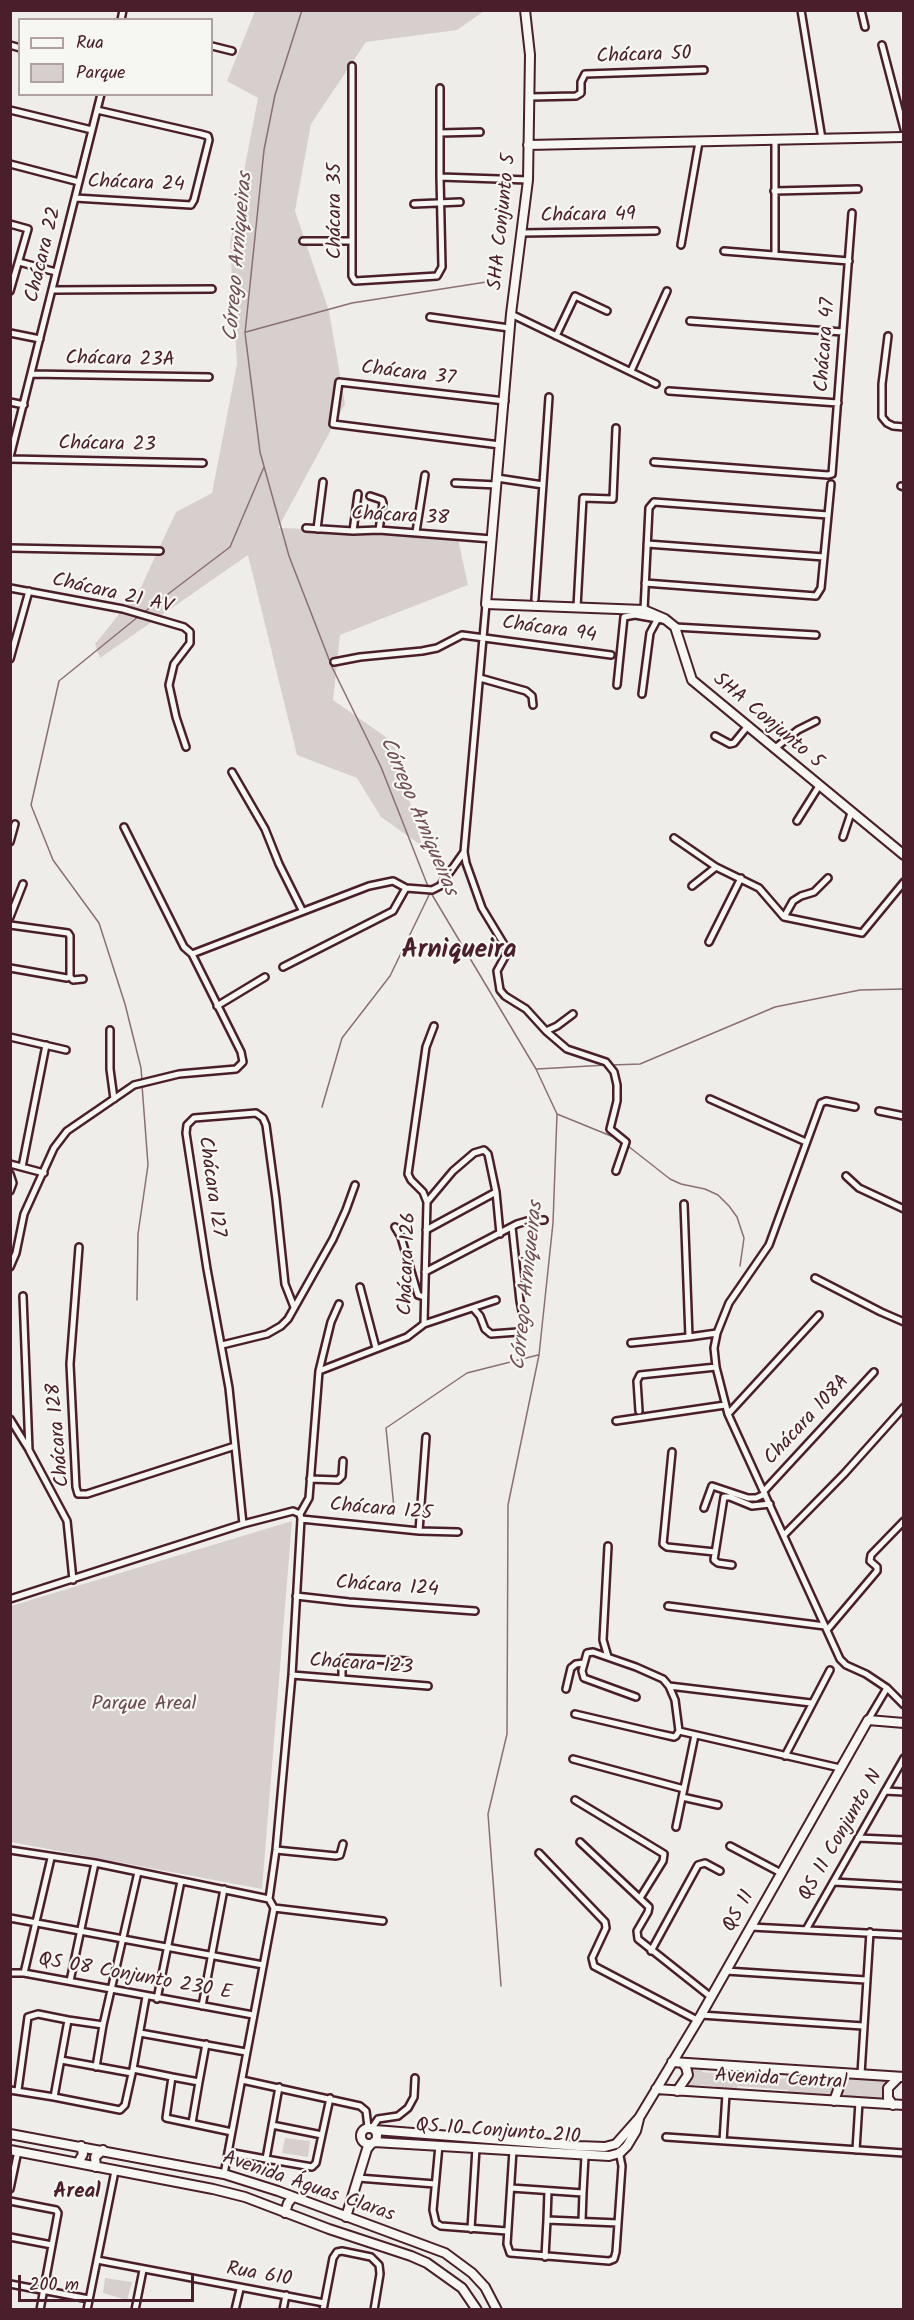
<!DOCTYPE html>
<meta charset="utf-8">
<style>
body{margin:0}
#map{position:relative;width:914px;height:2320px;overflow:hidden;background:#efedea;font-family:Kalam,sans-serif}
canvas{display:block}
.frame{position:absolute;inset:0;border:12px solid #4a1f2b;pointer-events:none}
.legend{position:absolute;left:18px;top:18px;width:195px;height:78px;box-sizing:border-box;background:#f6f6f2;border:2px solid #b1a0a2;margin:0;padding:8px 10px;list-style:none;font-size:18px;color:#4a1f2b}
.legend li{display:flex;align-items:center;gap:12px;height:30px}
.legend b{width:30px;border:2px solid #b1a0a2}
.scale{position:absolute;left:18px;top:2275px;width:176px;height:27px;box-sizing:border-box;border:3px solid #4a1f2b;border-top:0;padding-left:8px;font-size:18px;line-height:21px;white-space:nowrap;color:#4a1f2b;-webkit-text-stroke:4px #f6f6f2;paint-order:stroke}
</style>
<div id="map">
<canvas width="914" height="2320"></canvas>
<div class="frame"></div>
<ul class="legend">
<li><b style="height:8px;background:#f6f6f2"></b>Rua</li>
<li><b style="height:16px;background:#d7cfce"></b>Parque</li>
</ul>
<div class="scale">200 m</div>
</div>
<script>
const ctx = document.querySelector('canvas').getContext('2d');
ctx.lineJoin = 'round';
function paint(path, color) { ctx.fillStyle = color; ctx.fill(path, 'evenodd'); }
const poly = rows => new Path2D(rows.map(r => 'M' + r).join(''));
function strokePath(path, color, width, dash) { ctx.strokeStyle = color; ctx.lineWidth = width; ctx.lineCap = dash ? 'butt' : 'round'; ctx.setLineDash(dash || []); ctx.stroke(path); }
function drawText(font, color, halo, rows, align = 'center') {
  ctx.font = font + ' Kalam,sans-serif'; ctx.lineWidth = 4.5; ctx.setLineDash([]); ctx.textBaseline = 'middle'; ctx.strokeStyle = halo; ctx.fillStyle = color; for (const [text, x, y, turn = 0] of rows) {
    ctx.save(); ctx.translate(x, y); ctx.rotate((+turn || 0) * Math.PI / 180); ctx.textAlign = isNaN(turn) ? turn : align; if (halo) ctx.strokeText(text, 0, 0); ctx.fillText(text, 0, 0); ctx.restore();
  }
}
paint(poly([
 [255,11,484,11,457,30,366,42,311,124,295,211,329,311,345,404,278,528,457,534,468,585,340,635,333,700,393,742,422,846,381,817,357,778,297,755,248,555,100,658,95,644,141,587,176,512,212,493,237,364,230,244,258,98,227,81],
 [292,1521,262,1889,11,1842,11,1606],
 [691,2068,704,2068,702,2072,785,2079,788,2073,794,2074,793,2079,817,2080,821,2075,838,2076,832,2096,786,2095,788,2090,738,2086,735,2091,716,2091,716,2086,695,2085,692,2089,684,2088,690,2077],
 [843,2076,887,2079,885,2101,840,2097],
 [285,2138,310,2141,308,2157,282,2153],
 [105,2278,132,2282,127,2300,103,2293]
]), '#d7cfce');
strokePath(poly([
 [302,10,275,95,264,150,245,333,260,452,289,556,332,667,381,767,429,889],
 [246,332,352,303,499,280],
 [143,613,230,547,264,467],
 [139,616,59,681,31,805,53,860,99,923,125,1004,141,1068,142,1081],
 [431,893,536,1069,557,1114,553,1223,539,1355,508,1505,507,1734,488,1814,501,1986],
 [611,1065,640,1064,775,1007,860,990,904,989],
 [537,1069,607,1065],
 [322,1107,342,1038,390,976,430,893],
 [557,1114,616,1138],
 [628,1146,670,1179,681,1184,705,1189,718,1195,729,1206,737,1217,744,1238,740,1266],
 [137,1300,138,1234,148,1165,142,1085],
 [394,1508,386,1428,467,1373,538,1355]
]), '#8a6f74', 1.5);
const street = poly([
 [801,10,822,139],
 [861,10,865,27],
 [121,20,123,10],
 [10,45,20,48],
 [882,45,904,129],
 [212,46,232,51],
 [352,66,352,276,355,281,437,276,442,267,440,177,528,180],
 [530,97,576,96,581,93,581,82,585,74,704,70],
 [10,110,92,130],
 [440,133,480,132],
 [10,164,79,182],
 [440,177,440,88],
 [774,191,858,189],
 [75,198,191,205,194,200,209,140,208,136,201,134,97,110],
 [414,204,460,202],
 [10,224,28,229,10,291],
 [521,233,656,231],
 [303,241,352,241],
 [681,245,699,142],
 [724,251,849,261],
 [775,255,775,140],
 [19,262,56,272],
 [52,290,212,289],
 [511,314,656,384],
 [430,317,509,328],
 [690,321,843,332],
 [10,333,40,339],
 [556,336,575,296,607,311],
 [888,336,882,384,882,417,887,423,893,426,904,427],
 [631,371,667,291],
 [31,374,209,377],
 [669,391,838,403],
 [10,402,24,405],
 [500,445,333,424,339,382,505,401],
 [10,457,101,94],
 [10,459,203,463],
 [654,462,828,475,832,474,852,213],
 [497,478,543,485],
 [455,483,497,485],
 [901,486,904,487],
 [370,496,382,500,383,503,379,530],
 [306,528,353,531,379,530,492,539],
 [317,529,323,482],
 [353,531,358,494],
 [416,532,425,475],
 [647,544,824,557],
 [10,548,160,551],
 [645,583,816,596,821,588,831,484],
 [10,588,123,609,184,627,190,632,190,643,174,664,169,685,176,717,186,747],
 [535,599,549,397],
 [486,604,464,852,466,863,482,908,508,951,497,971,500,990,505,996,526,1009,546,1031,557,1026,573,1014],
 [577,607,583,498,613,499,616,428],
 [644,610,649,508,654,502,828,515],
 [675,627,816,635],
 [10,659,29,591],
 [334,662,360,657,422,651,437,648,462,635,611,655],
 [480,678,526,691,532,696,533,705],
 [617,685,624,617,635,615,663,620],
 [642,694,650,633,657,620],
 [715,736,730,744,734,743,747,727],
 [774,749,798,730,816,721],
 [232,772,265,829,279,864,302,910],
 [797,821,819,786],
 [843,837,851,813],
 [674,838,716,867,759,888,784,917,862,933,904,882],
 [10,842,15,824],
 [692,886,716,867],
 [10,917,23,884],
 [784,917,793,901,801,896,814,892,828,878],
 [10,925,68,933,70,936,70,977,73,980,83,979],
 [709,942,741,878],
 [192,954,369,886,393,881,406,888,432,890,440,886,464,852],
 [283,967,393,911,406,888],
 [10,968,67,978],
 [217,1006,265,977],
 [110,1030,110,1069,114,1099],
 [546,1031,567,1049,606,1062,614,1072,617,1085,617,1101,610,1129,626,1142,616,1171],
 [10,1037,66,1050],
 [710,1099,806,1142],
 [855,1107,826,1101,821,1103,769,1245,729,1303,717,1333,714,1348,716,1367,728,1414,840,1659,846,1665,866,1674,887,1688,904,1705],
 [879,1111,904,1116],
 [10,1164,44,1173],
 [22,1167,46,1045],
 [10,1174,13,1183,10,1191],
 [846,1176,859,1188,904,1209],
 [427,1202,453,1171,474,1153,484,1150,488,1154,496,1192,500,1234],
 [684,1204,689,1337,717,1333],
 [395,1227,401,1237,418,1295,424,1297],
 [512,1227,520,1301,524,1321],
 [426,1230,496,1192],
 [79,1247,70,1364,76,1487,78,1494,87,1494,235,1446],
 [10,1267,16,1253,24,1214,54,1148,67,1131,134,1085,179,1074,236,1069,243,1062,241,1052,192,954,184,947,124,827],
 [425,1272,517,1224,527,1221,544,1220],
 [815,1278,881,1312,904,1322],
 [360,1287,376,1348],
 [23,1296,29,1450,67,1521,73,1580],
 [474,1309,480,1316,485,1329,491,1334,518,1332],
 [424,1324,496,1300],
 [631,1343,689,1337],
 [222,1345,267,1334,281,1326,288,1319,333,1239,346,1210,355,1185],
 [319,1371,331,1322,339,1304],
 [639,1411,637,1381,640,1375,716,1367],
 [728,1414,819,1315],
 [10,1419,28,1448],
 [616,1421,725,1405],
 [672,1452,663,1544,667,1547,715,1552],
 [310,1479,338,1480,342,1476,343,1461],
 [764,1491,874,1372],
 [704,1508,712,1486,748,1498,756,1498,765,1494],
 [300,1514,309,1498,319,1371,407,1337,424,1324,427,1202,423,1192,411,1180,408,1174,426,1047,434,1026],
 [301,1519,419,1531,458,1532],
 [243,1524,229,1388,207,1269,186,1133,187,1125,194,1118,256,1113,263,1118,266,1125,276,1199,285,1284,294,1307],
 [419,1531,426,1437],
 [784,1535,844,1474,904,1407],
 [732,1565,718,1563,714,1560,724,1497,730,1497,752,1506,770,1504],
 [296,1596,349,1602,475,1611],
 [10,1599,243,1524,293,1511,300,1514],
 [668,1606,825,1626],
 [827,1630,877,1571,877,1567,870,1561,871,1555,904,1521],
 [608,1657,603,1640,608,1546],
 [292,1675,428,1686],
 [342,1679,342,1663,346,1658,408,1661],
 [669,1686,811,1703],
 [566,1689,571,1668,576,1664,584,1663],
 [575,1714,656,1733,674,1737,676,1736,679,1731,675,1700,669,1686,663,1679,636,1667,593,1652,587,1653,582,1671,584,1678,636,1697],
 [868,1720,887,1688],
 [679,1731,840,1768],
 [785,1756,830,1670],
 [573,1759,684,1789],
 [885,1791,904,1792],
 [682,1797,718,1805],
 [575,1800,664,1854,663,1861,640,1898],
 [676,1827,695,1735],
 [858,1838,904,1840],
 [580,1842,649,1907,648,1912,637,1931,638,1939,711,1997],
 [730,1846,781,1873],
 [10,1850,95,1863,269,1899],
 [276,1850,336,1856,340,1855,343,1844],
 [539,1853,605,1922,606,1928,592,1958,594,1966,697,2020],
 [834,1882,904,1886],
 [274,1908,383,1921],
 [10,1918,263,1965],
 [751,1927,904,1935],
 [807,1928,904,1758],
 [651,1951,698,1865,705,1863,720,1871],
 [726,1971,866,1980],
 [10,1973,24,1973,253,2015],
 [24,1973,51,1858],
 [70,1981,95,1863],
 [146,1997,133,2069,172,2077,166,2118,232,2132],
 [157,1999,181,1881],
 [202,2006,224,1889],
 [701,2015,863,2026],
 [140,2033,246,2052],
 [61,2060,132,2073],
 [96,2067,103,2025],
 [133,2069,125,2105,120,2110,54,2097,68,2020,103,2025,138,1872],
 [861,2074,870,1932],
 [172,2077,199,2082,192,2123],
 [242,2080,360,2106,366,2111,368,2127],
 [199,2082,206,2044],
 [10,2090,54,2097],
 [18,2090,28,2017,38,2014,68,2020],
 [272,2125,322,2135,330,2098],
 [372,2128,378,2119,398,2116,408,2108,414,2097,415,2078],
 [666,2137,904,2153],
 [723,2141,726,2094],
 [439,2145,433,2210,436,2223,441,2226,507,2231],
 [513,2150,507,2244,510,2253,609,2261,614,2259,616,2252,622,2166,619,2151],
 [856,2150,859,2102],
 [228,2152,266,2159,279,2087],
 [266,2159,312,2167,316,2163,322,2135],
 [224,2174,274,1908,269,1899,276,1850,292,1675,301,1519,300,1514],
 [358,2178,435,2184],
 [511,2188,583,2193,585,2156],
 [10,2189,18,2151],
 [10,2201,56,2210,58,2213,40,2310],
 [547,2220,548,2191],
 [582,2221,583,2193],
 [471,2229,476,2148],
 [10,2237,52,2245],
 [545,2257,547,2220,618,2223],
 [97,2260,324,2303],
 [10,2284,89,2299],
 [87,2310,115,2171],
 [135,2310,143,2270],
 [235,2310,240,2289],
 [283,2310,286,2295],
 [323,2310,333,2258,337,2252,342,2251,371,2257,379,2265,380,2274,374,2310]
]);
const secondary = poly([
 [525,10,530,55,528,180,511,314,486,604,644,610,665,619,675,627,692,680,904,855],
 [528,145,904,137],
 [672,2062,904,2077],
 [656,2089,904,2105],
 [677,2091,688,2075,686,2067,682,2063],
 [834,2101,839,2087,839,2073],
 [893,2105,888,2098,888,2088,899,2077],
 '361 2136a8 8 0 1 1 16 0a8 8 0 1 1-16 0Z',
 [375,2130,578,2146,605,2147,616,2144,639,2118,701,2015,868,1720,904,1723],
 [10,2134,224,2174,278,2191,445,2253,472,2273,485,2287,497,2310],
 [374,2142,609,2156,620,2153,627,2146,636,2131,639,2119],
 [10,2150,213,2189,245,2197,329,2229,411,2256,427,2263,462,2288,477,2310],
 [78,2163,83,2154,81,2146],
 [96,2167,95,2157,103,2150],
 [285,2213,288,2203,293,2197],
 [346,2217,367,2149,371,2144]
]);
strokePath(street, '#4a1f2b', 10);
strokePath(secondary, '#4a1f2b', 12);
strokePath(street, '#f6f6f2', 5);
strokePath(secondary, '#f6f6f2', 8);
drawText('20px', '#4a1f2b', '#f6f6f2', [
 ["Chácara 50",644,57,-2],
 ["Chácara 24",136,185,2],
 ["Chácara 35",337,211,-90],
 ["Chácara 49",588,217,-1],
 ["SHA Conjunto 5",504,222,-84],
 ["Chácara 22",45,255,-76],
 ["Chácara 47",827,345,-86],
 ["Chácara 23A",120,361,1],
 ["Chácara 37",408,375,7],
 ["Chácara 23",107,446,1],
 ["Chácara 38",400,518,3],
 ["Chácara 21 AV",112,595,13],
 ["Chácara 94",549,631,8],
 ["SHA Conjunto 5",767,722,40],
 ["Chácara 127",210,1187,82],
 ["Chácara 126",409,1264,-88],
 ["Chácara 108A",808,1421,-47],
 ["Chácara 128",60,1435,-95],
 ["Chácara 125",381,1511,5],
 ["Chácara 124",387,1588,4],
 ["Chácara 123",361,1666,4],
 ["QS 11 Conjunto N",842,1836,-60],
 ["QS 11",740,1912,-61],
 ["QS 08 Conjunto 230 E",135,1978,10],
 ["Avenida Central",781,2081,3],
 ["QS 10 Conjunto 210",498,2133,4],
 ["Avenida Águas Claras",308,2188,19],
 ["Rua 610",259,2276,10]
]);
drawText('20px', '#6d4b54', '#f6f6f2', [
 ["Parque Areal",144,1706]
]);
drawText('italic 21px', '#6f4e56', '#f6f6f2', [
 ["Córrego Arniqueiras",240,257,-85],
 ["Córrego Arniqueiras",417,817,67],
 ["Córrego Arniqueiras",529,1286,-84]
]);
drawText('bold 21px', '#4a1f2b', '#f6f6f2', [
 ["Areal",77,2193]
]);
drawText('bold 26px', '#4a1f2b', '#f6f6f2', [
 ["Arniqueira",459,953]
]);
</script>
